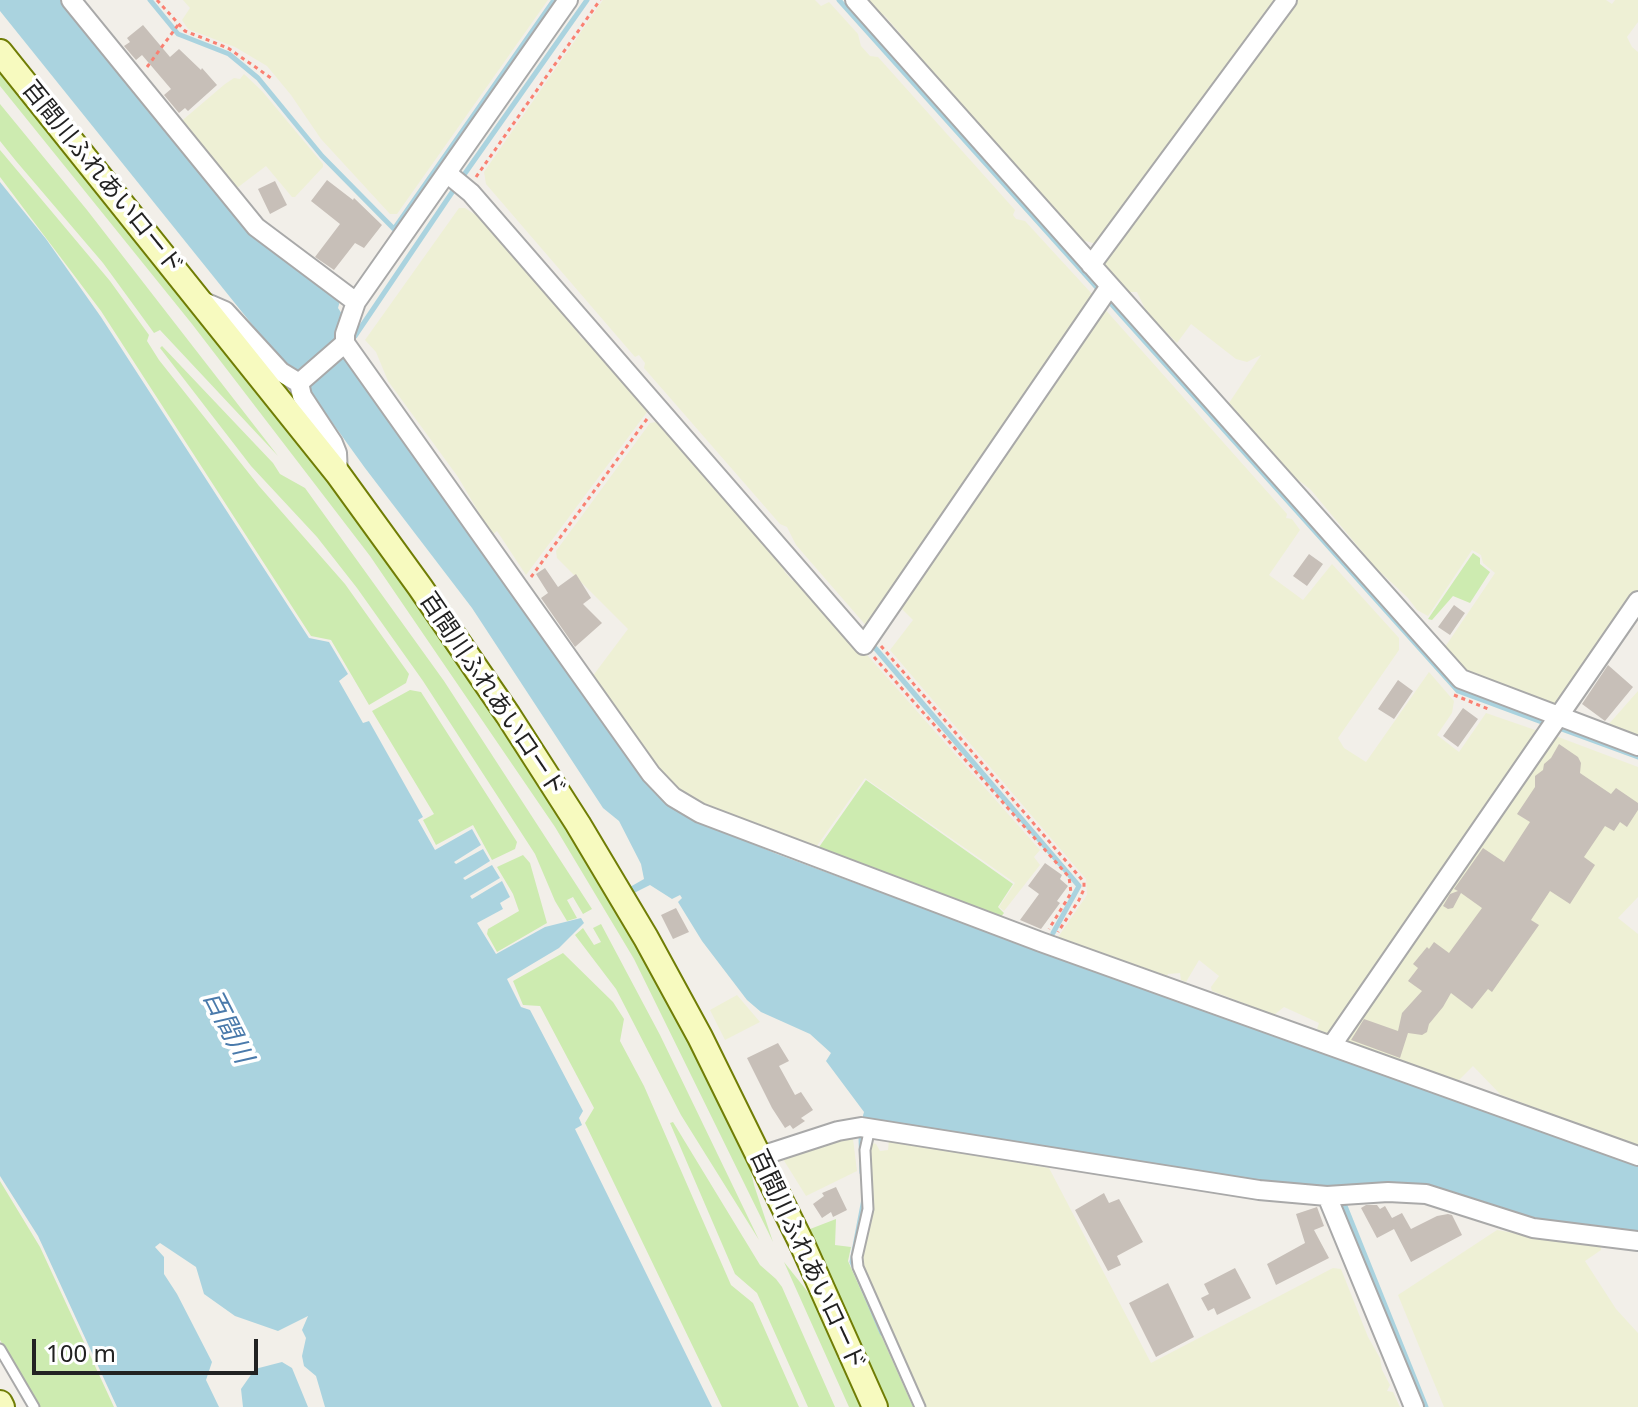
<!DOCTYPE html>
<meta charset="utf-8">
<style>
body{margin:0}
#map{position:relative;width:1638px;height:1407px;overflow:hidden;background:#f2efe9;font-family:"Noto Sans",sans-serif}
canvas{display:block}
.scale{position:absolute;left:32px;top:1339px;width:226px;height:36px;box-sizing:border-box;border:4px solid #222;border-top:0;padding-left:10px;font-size:24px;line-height:28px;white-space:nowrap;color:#222;-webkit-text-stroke:6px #fff;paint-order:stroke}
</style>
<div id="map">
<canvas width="1638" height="1407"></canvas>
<div class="scale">100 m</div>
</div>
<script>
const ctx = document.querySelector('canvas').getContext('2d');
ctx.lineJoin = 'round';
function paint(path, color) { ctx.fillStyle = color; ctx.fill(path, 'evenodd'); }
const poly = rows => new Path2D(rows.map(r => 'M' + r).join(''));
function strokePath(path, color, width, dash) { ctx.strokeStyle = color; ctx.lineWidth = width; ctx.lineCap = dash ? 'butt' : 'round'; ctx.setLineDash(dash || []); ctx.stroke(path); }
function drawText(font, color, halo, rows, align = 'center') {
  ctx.font = font + ' "Noto Sans","Noto Sans JP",sans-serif'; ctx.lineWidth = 7; ctx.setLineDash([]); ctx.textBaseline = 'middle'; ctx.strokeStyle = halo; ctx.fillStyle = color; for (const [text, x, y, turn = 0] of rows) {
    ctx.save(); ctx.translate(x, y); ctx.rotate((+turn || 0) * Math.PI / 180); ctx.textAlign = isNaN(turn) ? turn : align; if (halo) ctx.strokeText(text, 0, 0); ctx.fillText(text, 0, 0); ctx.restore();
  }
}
paint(poly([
 [183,0,548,0,397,214,390,214,321,139,291,95,267,66,235,47,188,29,182,20,190,8],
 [603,0,815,0,821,6,829,2,858,34,861,46,870,56,878,57,1015,210,1013,215,1016,219,1025,221,1092,294,1094,299,869,629,796,545,787,527,780,524,644,368,645,363,639,355,635,357,486,184,484,172],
 [862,0,1280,0,1100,245,1082,240,918,63,917,53,884,15,877,17],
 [1294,0,1606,0,1612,4,1615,0,1638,0,1638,22,1627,37,1632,47,1638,52,1638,592,1553,709,1468,673,1445,647,1495,573,1483,563,1481,555,1472,550,1428,616,1417,610,1408,598,1375,567,1311,490,1292,475,1229,403,1261,355,1247,362,1236,359,1191,324,1177,343,1147,313,1137,292,1130,292,1103,263],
 [244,74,262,91,323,164,323,167,295,197,292,197,266,166,233,191,178,124,225,84,234,78,240,79],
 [459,208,465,208,482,219,576,328,581,338,591,344,647,412,526,575,497,531,492,535,458,477,388,381,376,352,365,340],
 [1103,307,1287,514,1286,518,1292,519,1300,530,1269,575,1303,600,1332,564,1399,638,1399,650,1338,738,1344,748,1366,762,1429,672,1454,701,1452,713,1437,735,1459,752,1486,713,1541,732,1331,1035,1317,1029,1319,1023,1284,1007,1274,1015,1212,991,1211,987,1219,976,1199,960,1186,982,1181,980,1180,973,1168,974,1167,976,1058,937,1087,895,1086,879,890,650,913,620,898,605],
 [656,422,725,501,786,564,784,571,793,581,798,577,1040,850,1034,857,1040,865,1004,911,999,907,1015,883,865,778,814,850,690,799,670,784,650,760,592,677,628,629,557,558,556,551,650,423],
 [1638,691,1638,737,1608,725],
 [1553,735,1638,767,1638,897,1618,918,1638,934,1638,1146,1501,1095,1473,1066,1457,1082,1341,1041],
 [737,995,760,1022,725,1040,710,1010],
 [850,1137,853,1139,857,1171,806,1196,783,1159,828,1142],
 [889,1140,1049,1168,1151,1363,1333,1268,1341,1269,1368,1337,1380,1358,1382,1370,1390,1385,1387,1391,1393,1392,1400,1407,924,1407,861,1267,868,1148,872,1143,876,1144,880,1151,888,1150],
 [1497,1230,1559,1241,1601,1244,1601,1250,1585,1261,1616,1309,1638,1333,1638,1407,1444,1407,1398,1295]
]), '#eef0d5');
paint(poly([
 [0,64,367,530,535,772,607,890,745,1146,754,1185,773,1242,634,959,555,827,370,556,192,324,0,86],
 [0,104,87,210,278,456,160,330,154,333,103,263,16,161,0,141],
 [0,150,110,281,149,335,147,341,159,360,259,486,345,584,409,674,406,683,369,705,331,640,311,636,101,311,0,177],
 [162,346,273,463,280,474,305,488,444,681,592,909,583,914,573,897,567,900,577,918,567,921,555,901,535,854,423,681,357,588,317,537,251,466,160,348],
 [1473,553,1480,558,1480,564,1490,572,1470,603,1453,596,1432,620,1428,619],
 [410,690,421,692,517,842,515,849,492,860,473,825,436,845,423,820,434,814,372,711],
 [866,780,1013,884,998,907,1004,913,1000,918,817,850],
 [523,855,530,863,547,923,497,952,487,934,488,929,519,911,513,894,497,867],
 [601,924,660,1035,759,1240,681,1115,616,989,575,935,583,928,594,945,601,942,593,928],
 [563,953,613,1002,624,1019,620,1041,644,1086,731,1285,753,1303,799,1407,722,1407,585,1123,594,1108,540,1006,523,1005,513,981],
 [673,1122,760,1265,776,1279,782,1287,835,1407,808,1407,757,1293,735,1274,670,1123],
 [0,1181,40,1247,114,1407,40,1407,0,1340],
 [836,1219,835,1245,851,1247,848,1261,913,1407,884,1407,805,1231],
 [784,1262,819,1306,864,1407,849,1407]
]), '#cdebb0');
paint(poly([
 [0,0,66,0,252,229,341,297,338,308,344,317,334,342,516,590,648,784,665,800,689,817,777,854,1009,940,1638,1162,1638,1233,1337,1188,1295,1186,1226,1177,874,1119,870,1122,862,1119,864,1112,826,1061,831,1053,810,1034,761,1012,747,1000,702,941,678,902,682,898,680,895,672,899,650,885,632,894,630,887,644,879,641,864,619,821,603,808,472,608,365,468,308,389,307,383,295,368,283,363,0,11],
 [0,182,46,239,101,317,309,638,329,642,348,674,339,681,363,723,369,721,423,817,418,820,435,850,472,829,481,845,454,862,456,864,483,849,490,861,463,878,465,880,492,865,500,878,470,896,472,899,502,881,510,897,500,903,503,909,477,923,496,954,545,927,581,918,584,923,559,948,507,979,521,1007,530,1010,583,1111,579,1118,582,1125,575,1129,712,1407,325,1407,316,1376,304,1366,302,1356,306,1338,302,1330,308,1316,278,1331,235,1316,204,1294,196,1267,160,1243,155,1247,164,1257,164,1274,177,1294,212,1362,206,1380,219,1407,117,1407,38,1236,0,1176],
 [282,1362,292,1368,308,1407,243,1407,241,1389,255,1369]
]), '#aad3df');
strokePath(poly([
 [150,0,178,34,229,54,258,78,322,156,394,229,554,0],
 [839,0,1100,291],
 [461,179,587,0],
 [1106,298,1458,691,1547,724],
 [355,336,455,188],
 [870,642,1079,886,1053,933],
 [1556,727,1638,757],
 [861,1137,862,1173],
 [864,1199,852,1262,882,1333],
 [1343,1201,1426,1407]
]), '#aad3df', 5);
paint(poly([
 [143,25,170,57,179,49,201,70,202,68,217,85,188,111,185,108,179,113,164,95,171,89,142,55,136,60,124,46,130,42,127,38],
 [327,180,353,200,354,198,382,225,364,248,355,243,334,270,315,257,340,224,311,201],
 [275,181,287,205,270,214,258,189],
 [1309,554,1323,564,1307,586,1293,576],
 [545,568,558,587,576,574,591,598,583,604,602,623,575,647,541,598,548,593,536,574],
 [1454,605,1465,613,1450,635,1438,627],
 [1608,665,1633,687,1605,721,1582,704],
 [1398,680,1413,691,1394,719,1378,709],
 [1463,708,1478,719,1458,747,1443,736],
 [1559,744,1578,757,1581,763,1580,773,1611,794,1616,788,1638,803,1638,810,1627,827,1620,822,1614,831,1605,826,1584,857,1595,865,1570,904,1550,891,1531,920,1539,925,1492,992,1488,989,1472,1009,1451,993,1443,1007,1429,1024,1427,1032,1422,1035,1408,1033,1400,1058,1351,1040,1364,1019,1398,1031,1402,1013,1422,991,1408,981,1418,968,1413,964,1427,947,1429,949,1434,942,1449,953,1482,908,1461,893,1453,908,1448,909,1443,906,1450,894,1458,891,1454,889,1483,848,1504,862,1530,822,1517,814,1535,787,1535,776,1543,770,1544,764,1551,758],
 [1045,863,1062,875,1060,879,1068,886,1057,901,1060,903,1041,929,1020,920,1039,894,1028,886],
 [676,908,689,932,673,939,661,915],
 [778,1043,789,1061,779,1066,795,1095,801,1092,813,1110,801,1118,805,1121,793,1129,790,1125,785,1128,772,1108,747,1058],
 [836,1187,847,1210,833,1217,831,1212,822,1218,813,1204,824,1196,822,1193],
 [1104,1193,1109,1203,1119,1199,1143,1242,1117,1256,1121,1265,1108,1271,1075,1210],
 [1366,1205,1377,1205,1380,1209,1385,1206,1392,1218,1402,1213,1411,1229,1437,1216,1448,1214,1452,1215,1462,1235,1411,1262,1394,1229,1377,1238,1361,1208],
 [1317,1207,1324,1226,1314,1230,1329,1258,1276,1285,1267,1264,1305,1243,1296,1214],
 [1235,1268,1251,1298,1217,1315,1214,1308,1208,1311,1201,1298,1209,1294,1204,1284],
 [1168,1283,1194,1337,1156,1357,1129,1303]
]), '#c7bfb8');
const lane = poly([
 [870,1128,865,1150,868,1209,857,1257,858,1267,920,1407],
 [0,1349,34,1407]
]);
const street = poly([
 [71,0,256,227,356,302],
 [855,0,1461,679,1638,746],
 [448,174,471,193,864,645,1110,286],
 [1091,265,1287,0],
 [202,301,225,311,281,372,299,383],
 [345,343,651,774,673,797,700,813,1041,942,1638,1156],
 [338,474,337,453,333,443,302,396,299,383,345,343,345,334,356,302,568,0],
 [1332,1045,1638,601],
 [761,1156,838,1131,861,1127,1259,1190,1327,1196,1388,1192,1426,1194,1533,1228,1638,1241],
 [1327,1196,1414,1407]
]);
const secondary = poly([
 [0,52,338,474,420,587,508,715,578,824,646,938,700,1037,803,1246,875,1407],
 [0,1403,2,1407]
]);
strokePath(lane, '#a9a9a9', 13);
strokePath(street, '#a9a9a9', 22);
strokePath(secondary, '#707d05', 28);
strokePath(poly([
 [157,0,185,31,228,48,271,78],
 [147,67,178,25],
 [476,177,600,0],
 [531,577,647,419],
 [881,646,1084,882,1084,889,1079,900,1058,932],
 [874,657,1069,877,1071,893,1049,929],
 [1454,695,1491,710]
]), '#fa8072', 3, [4, 4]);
strokePath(lane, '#fff', 9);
strokePath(street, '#fff', 18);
strokePath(secondary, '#f7fabf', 24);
drawText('24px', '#222', '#fff', [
 ["百間川ふれあいロード",102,178,51],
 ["百間川ふれあいロード",492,695,56],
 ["百間川ふれあいロード",807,1260,65]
]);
drawText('italic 26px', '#4a7aab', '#fff', [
 ["百間川",227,1027,63]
]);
</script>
